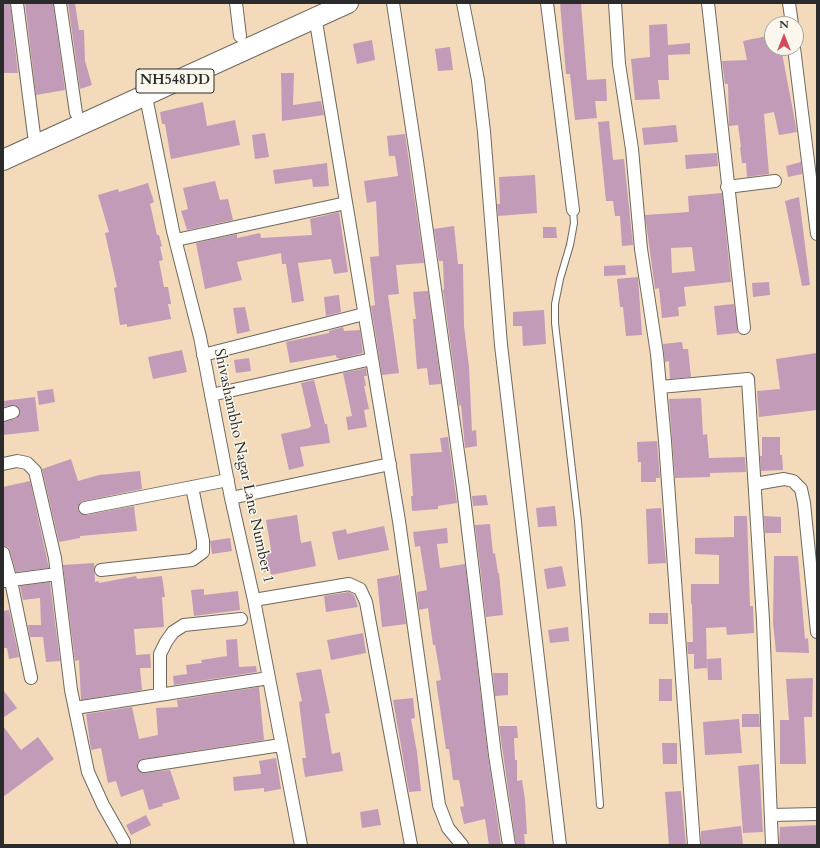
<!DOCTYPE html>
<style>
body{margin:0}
#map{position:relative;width:820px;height:848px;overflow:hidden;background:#f2dabb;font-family:Cardo,serif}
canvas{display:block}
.frame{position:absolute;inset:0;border:4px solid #2b2b2b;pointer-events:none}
.north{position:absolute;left:764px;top:16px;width:40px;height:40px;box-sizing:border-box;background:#fbf7ec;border:1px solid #a8a59f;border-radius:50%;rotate:0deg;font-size:11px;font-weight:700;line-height:16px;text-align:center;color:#2b2b2b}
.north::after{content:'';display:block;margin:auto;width:14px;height:18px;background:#d1495b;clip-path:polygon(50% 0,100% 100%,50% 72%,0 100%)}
</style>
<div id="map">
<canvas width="820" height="848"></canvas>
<div class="frame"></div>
<div class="north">N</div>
</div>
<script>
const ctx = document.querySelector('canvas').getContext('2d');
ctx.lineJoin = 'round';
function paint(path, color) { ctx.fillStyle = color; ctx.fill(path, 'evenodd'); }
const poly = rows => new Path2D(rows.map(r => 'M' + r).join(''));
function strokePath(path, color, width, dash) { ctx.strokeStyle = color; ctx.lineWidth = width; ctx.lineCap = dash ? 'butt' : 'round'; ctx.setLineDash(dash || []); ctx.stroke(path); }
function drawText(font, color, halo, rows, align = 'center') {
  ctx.font = font + ' Cardo,serif'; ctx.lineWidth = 3; ctx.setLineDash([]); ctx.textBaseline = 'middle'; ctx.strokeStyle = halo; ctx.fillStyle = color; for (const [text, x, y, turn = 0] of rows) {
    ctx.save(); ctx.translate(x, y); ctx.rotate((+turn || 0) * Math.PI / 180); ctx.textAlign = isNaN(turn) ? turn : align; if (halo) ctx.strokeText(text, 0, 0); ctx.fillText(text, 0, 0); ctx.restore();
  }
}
paint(poly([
 [3,3,10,3,18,73,3,73],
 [25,3,53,3,65,90,36,95],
 [68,3,75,3,79,30,84,30,85,61,92,85,80,89],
 [560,3,581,3,587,80,606,79,607,101,595,101,597,118,575,120,570,74,566,74],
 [667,24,668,45,690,43,690,54,668,55,669,80,658,80,660,99,635,100,631,59,650,57,649,25],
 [772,35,772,48,781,48,797,132,779,135,774,112,764,114,769,174,747,177,746,163,742,163,740,147,741,147,738,125,729,126,728,84,725,84,722,61,747,60,743,41],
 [372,40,375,60,357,64,353,44],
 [450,47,453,70,438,71,435,49],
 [281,73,294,73,293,105,321,101,324,115,282,121],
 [203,102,207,126,235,120,240,145,171,159,165,124,162,124,160,112],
 [609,121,613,160,624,159,633,245,622,246,620,216,615,216,613,201,606,201,598,122],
 [676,125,678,142,644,145,642,128],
 [265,133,269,157,255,159,252,135],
 [405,134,424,263,396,265,399,294,388,295,399,373,382,375,371,306,375,305,370,257,379,256,376,201,367,203,364,181,398,176,395,156,389,156,387,136],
 [717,153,718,166,686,169,685,155],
 [801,162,802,174,788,177,786,166],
 [327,163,329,186,313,187,312,179,275,184,273,170],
 [535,175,537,213,498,216,497,204,500,204,499,177],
 [215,181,220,200,228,199,233,220,187,230,181,211,188,209,183,188],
 [148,183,154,202,150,204,157,235,159,235,162,246,160,247,163,260,159,261,164,287,168,287,171,304,168,304,171,319,127,327,127,324,120,325,114,288,117,287,105,233,109,232,98,195,118,189,119,192],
 [722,193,731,282,684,287,686,306,678,307,679,316,662,318,659,288,655,289,645,215,689,212,688,196],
 [692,247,695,271,672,273,671,248],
 [799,197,810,285,802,286,785,201],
 [339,212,348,272,334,274,331,259,298,263,304,301,292,303,286,264,282,264,281,253,237,262,242,280,205,289,196,243,237,234,237,238,260,233,261,238,312,235,310,219],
 [454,226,458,264,463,264,464,326,469,367,472,431,476,430,477,446,465,448,461,405,459,406,443,290,444,289,443,261,439,261,434,229],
 [543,227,556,227,557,238,543,238],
 [625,265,626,275,604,276,604,266],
 [638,277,642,335,626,336,623,307,620,307,617,279],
 [769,282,770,295,753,297,752,283],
 [428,291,441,384,429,385,427,368,417,369,413,319,416,319,413,292],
 [339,295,341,312,326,316,324,297],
 [734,304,738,333,717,335,714,306],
 [245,307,250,331,237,334,233,308],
 [544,310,546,344,523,346,522,326,513,326,513,312],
 [343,327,344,331,360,330,363,353,340,359,336,357,336,355,290,363,286,342,329,333,329,331],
 [682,342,683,349,688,349,691,377,670,379,669,361,665,362,663,344],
 [182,350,187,372,153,379,148,357],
 [817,353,817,410,759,417,757,391,780,389,776,359],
 [249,358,251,371,236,373,234,360],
 [366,368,367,376,364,376,366,386,364,386,369,409,364,410,367,427,348,430,346,417,352,416,343,373],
 [314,380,325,424,327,424,330,443,300,447,304,466,289,470,281,434,309,428,311,426,301,383],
 [53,389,55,402,39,405,37,391],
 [35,397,39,431,3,435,3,422,16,419,20,413,18,407,15,405,3,407,3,401],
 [701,398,703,435,707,434,709,458,745,457,746,472,710,473,710,477,675,478,669,399],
 [448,437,457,503,438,506,438,509,412,511,411,496,413,496,410,454,442,452,440,438],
 [762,437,780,437,780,455,782,455,783,470,761,471,760,456,762,456],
 [657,441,660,478,656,478,656,482,641,482,641,462,638,462,637,442],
 [71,459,78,481,99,475,140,471,142,489,84,501,80,503,78,509,80,513,86,515,134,506,137,531,80,536,80,538,59,542,42,469],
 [30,481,49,568,16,572,10,551,8,547,3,546,3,487],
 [486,495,488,505,473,506,472,496],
 [555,506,557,526,538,527,536,508],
 [661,508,666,563,648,564,646,509],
 [297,515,301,543,311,541,316,566,271,575,270,571,264,572,261,558,268,556,267,550,271,549,266,520],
 [734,516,747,516,750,606,753,606,754,633,727,635,726,627,706,628,707,668,694,669,694,654,688,654,687,642,693,642,692,604,691,604,691,584,719,584,719,555,695,554,695,538,734,537],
 [764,516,781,517,781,533,765,533],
 [490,524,493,554,495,553,498,573,499,573,503,615,486,617,475,525],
 [384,526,389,550,338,560,332,532,346,529,347,534],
 [447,528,448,543,437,544,440,568,465,564,488,756,501,845,489,845,485,819,464,824,460,807,464,806,459,780,453,780,449,749,446,749,436,681,441,680,435,645,433,645,428,608,419,610,417,592,427,590,420,546,415,547,413,532],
 [230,538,232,551,212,554,210,541],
 [774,556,798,556,805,639,808,638,809,653,776,652,773,623],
 [94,563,95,582,98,581,99,583,136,576,137,579,162,576,165,597,162,597,164,627,134,629,136,655,150,654,151,668,140,668,142,690,81,700,79,660,75,661,63,565],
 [562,566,566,586,547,589,544,569],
 [399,575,406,624,382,627,377,579],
 [50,582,60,661,46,662,43,637,30,637,28,625,41,625,40,598,23,600,20,586],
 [204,589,204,595,238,591,240,610,194,616,191,590],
 [349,592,354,595,358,607,326,612,324,596],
 [9,610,19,657,9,659,7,648,3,648,3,611],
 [649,613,668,613,668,624,649,624],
 [568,627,569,641,550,643,548,630],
 [363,633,366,653,331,660,327,640],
 [237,639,239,667,256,666,257,672,174,685,173,676,187,674,186,665,202,663,201,660,227,656,226,640],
 [721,658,722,680,708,680,707,659],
 [321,669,330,713,325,714,332,754,340,752,343,771,305,777,302,758,306,758,299,702,302,701,296,673],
 [493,673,508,673,508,695,495,696],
 [813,678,812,717,804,717,806,764,780,764,780,720,789,720,786,679],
 [659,679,672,679,672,701,659,701],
 [259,687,264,740,143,759,137,763,138,770,142,773,170,770,180,799,162,804,163,806,149,810,143,789,121,797,116,781,108,783,101,748,91,750,86,714,132,707,139,739,158,735,156,708,178,707,177,700],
 [3,690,17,708,3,718],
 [413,698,415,718,411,719,417,752,421,791,409,792,393,700],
 [742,714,759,714,760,727,742,727],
 [739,719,742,753,705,755,703,722],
 [3,726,21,750,38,737,54,759,3,797],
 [499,726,517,726,518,738,514,738,515,760,517,760,517,781,522,780,525,800,527,834,524,834,525,844,516,844],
 [662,743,677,743,677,764,663,764],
 [276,758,281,789,264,792,264,788,234,791,233,777,261,774,259,761],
 [759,764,763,832,743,833,738,766],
 [681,791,686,845,669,845,665,792],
 [378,809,381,825,362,828,360,812],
 [146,815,151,825,131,835,126,825],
 [817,825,817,845,779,845,780,827],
 [741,826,743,845,701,845,701,831]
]), '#c29bb9');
const service = poly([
 [573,210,574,223,570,245,560,279,555,304,555,323,578,521,600,805]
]);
const minor = poly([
 [17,3,34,135],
 [60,3,76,113],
 [236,3,240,36],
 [393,3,417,161,463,488,495,755,509,845],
 [463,3,478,80,484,132,501,345,560,845],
 [547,3,573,210],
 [615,3,619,64,632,149,641,249,657,354,665,441,694,845],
 [708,3,744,328],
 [789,3,792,24],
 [315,16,399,521,439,805,448,828,462,845],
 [794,48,817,234],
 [143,82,173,231,200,337,231,498,254,600,301,845],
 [727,187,775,181],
 [176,240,346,203],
 [203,355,364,314],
 [660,387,748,379,763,620,772,845],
 [211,395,372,359],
 [3,415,13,412],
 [3,464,17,461,27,463,35,471,55,558,71,690,88,772,103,805,124,842],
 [755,484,784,479,793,481,801,489,804,503,817,632],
 [231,498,390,464],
 [85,508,228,480],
 [3,553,11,581,31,678],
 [101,570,192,560,203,552,203,541,192,487],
 [4,581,57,574],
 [254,600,349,584,360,589,366,602,411,845],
 [160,695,160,654,166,642,173,632,184,625,241,619],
 [75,708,269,678],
 [144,766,281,745],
 [771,815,817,814]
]);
const trunk = poly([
 [3,160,348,3]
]);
strokePath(service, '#71685d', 8);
strokePath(minor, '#71685d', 14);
strokePath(trunk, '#71685d', 22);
strokePath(service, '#fff', 6);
strokePath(minor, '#fff', 12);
strokePath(trunk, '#fff', 20);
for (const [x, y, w] of [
 [175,81,78]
]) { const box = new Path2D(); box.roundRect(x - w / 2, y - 12, w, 24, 3); ctx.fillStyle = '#fbf7ec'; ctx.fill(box); strokePath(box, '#2b2b2b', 1); }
drawText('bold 14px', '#2b2b2b', null, [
 ["NH548DD",175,81]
]);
drawText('15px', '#2b2b2b', '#fbf7ec', [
 ["Shivashambho Nagar Lane Number 1",243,466,78]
]);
</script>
